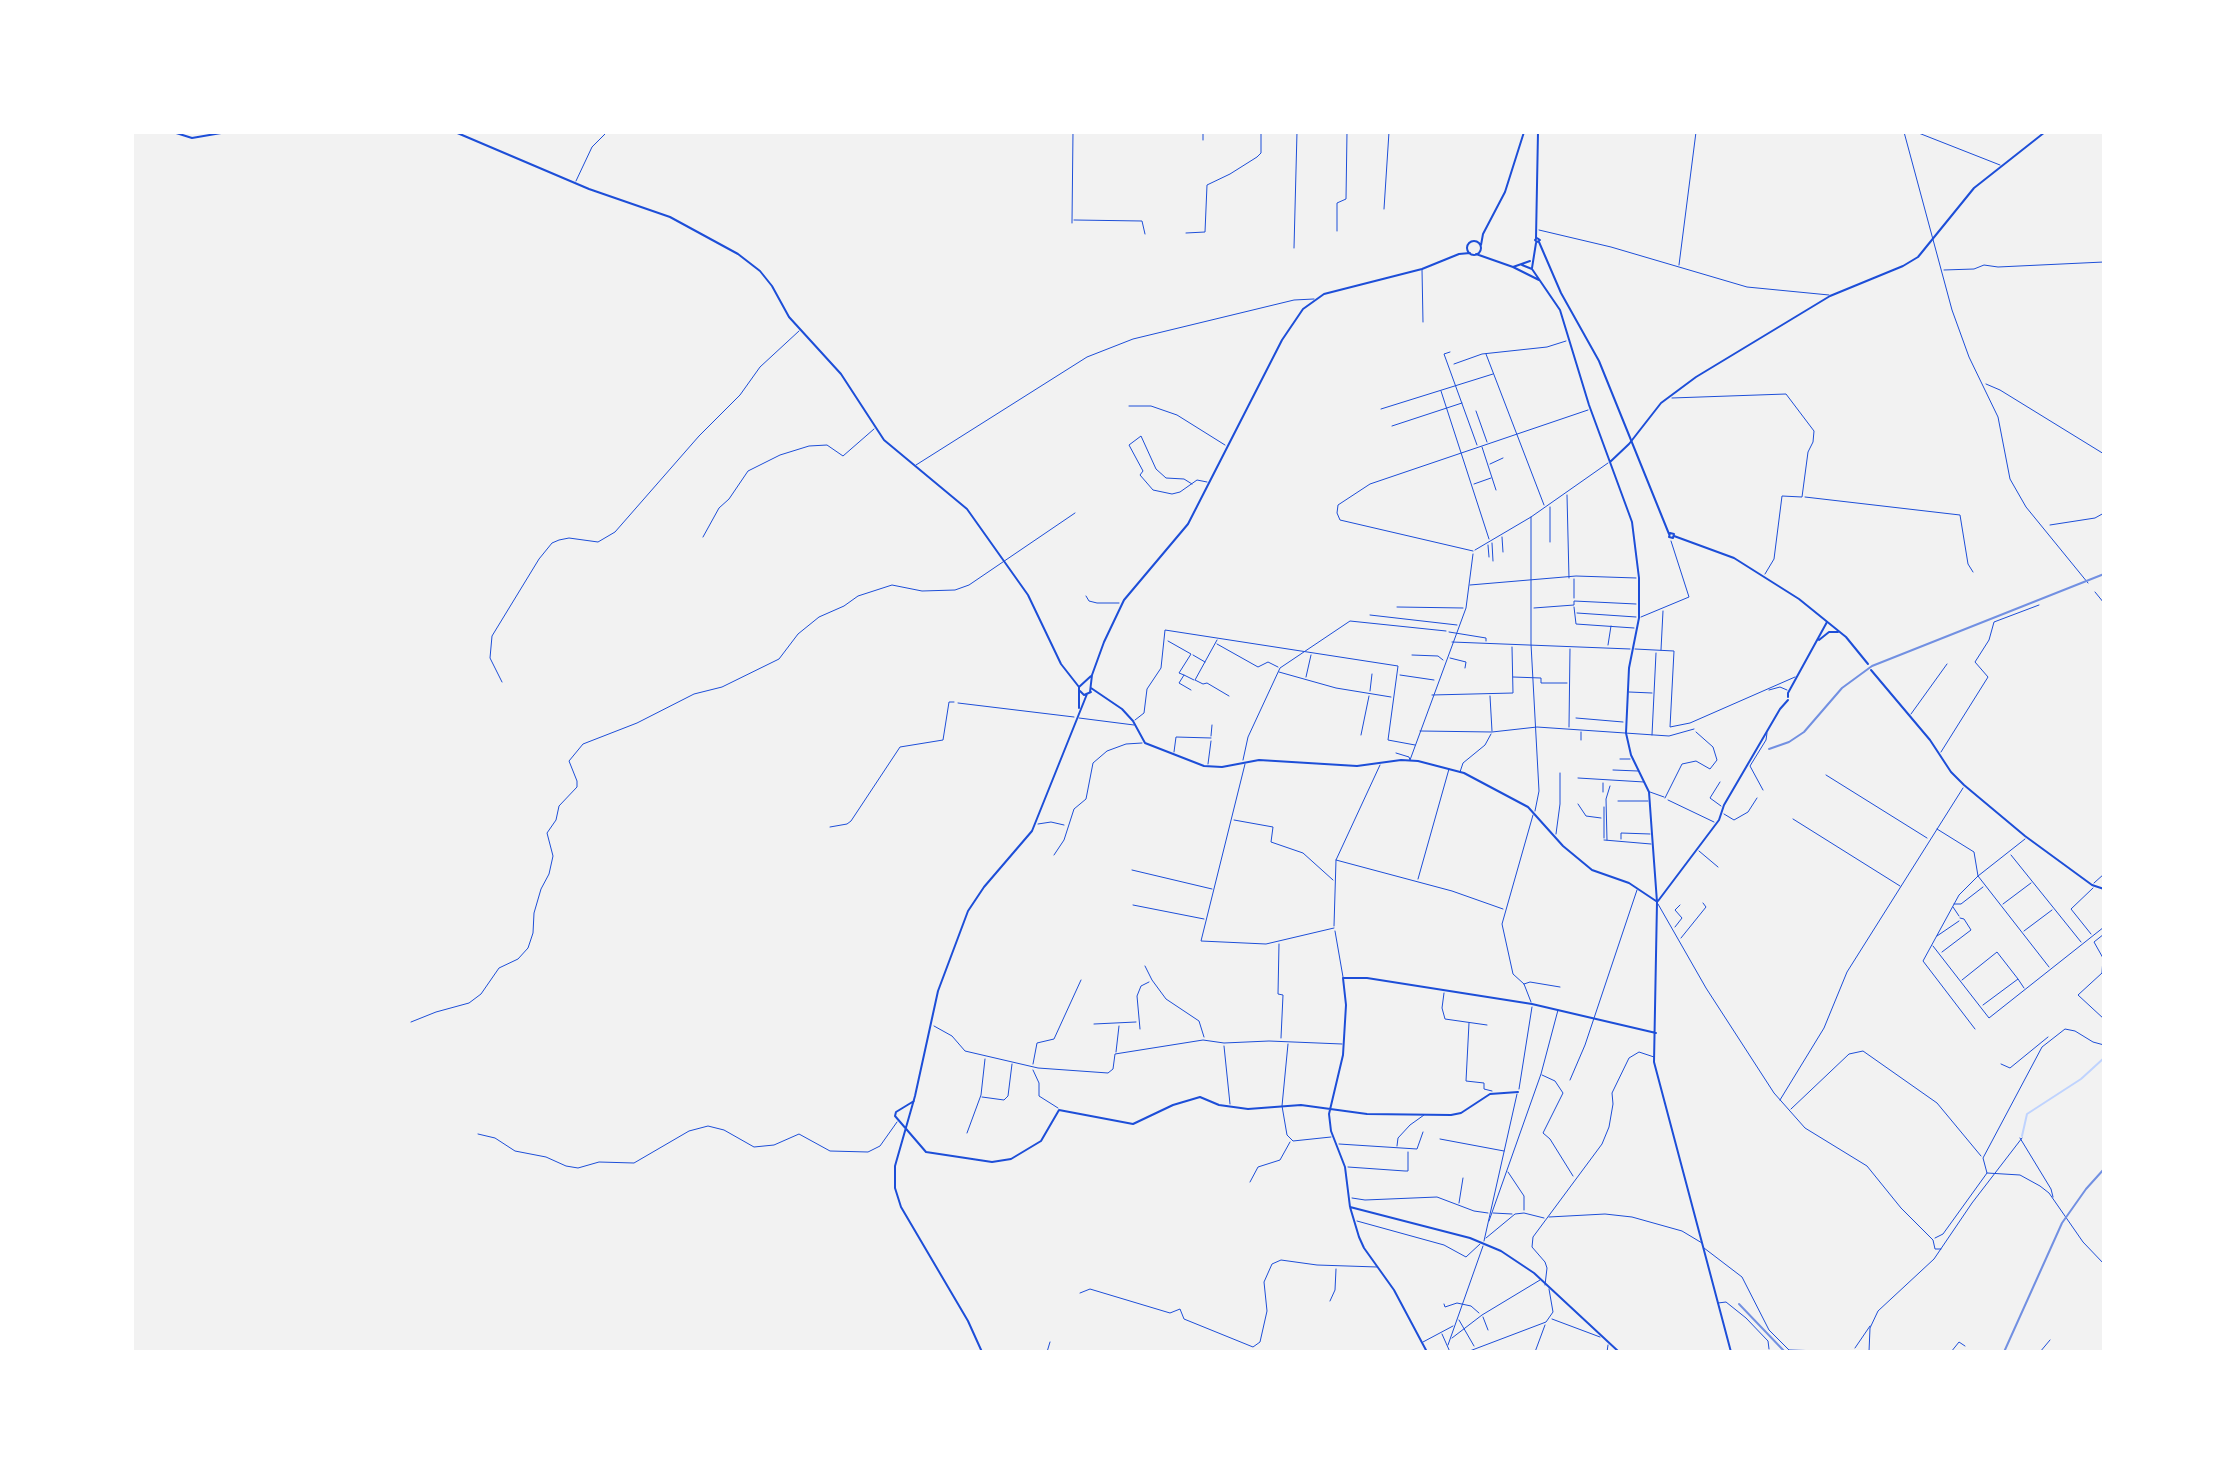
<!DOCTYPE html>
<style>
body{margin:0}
#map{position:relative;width:2236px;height:1484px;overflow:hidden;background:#f2f2f2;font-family:Arial,sans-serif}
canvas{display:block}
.frame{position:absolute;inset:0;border:134px solid #fff;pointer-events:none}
</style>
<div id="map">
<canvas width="2236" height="1484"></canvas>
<div class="frame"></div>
</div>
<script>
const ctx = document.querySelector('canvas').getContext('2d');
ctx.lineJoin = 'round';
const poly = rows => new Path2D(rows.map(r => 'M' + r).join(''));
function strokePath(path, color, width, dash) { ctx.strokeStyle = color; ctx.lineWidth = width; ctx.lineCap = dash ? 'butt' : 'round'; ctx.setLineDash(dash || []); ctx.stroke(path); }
strokePath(poly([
 [2022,1136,2027,1114,2081,1079,2104,1058]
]), '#bfd3fe', 2);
strokePath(poly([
 [1904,132,1952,310,1969,357,1998,417,2010,479,2026,507,2088,583],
 [1916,132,2000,165],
 [1203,140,1203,132],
 [576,181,592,147,607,132],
 [1384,209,1389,132],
 [1074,220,1142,221,1145,234],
 [1072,223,1073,132],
 [1539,230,1611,247,1747,287,1829,295],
 [1337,231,1337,203,1346,199,1347,132],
 [1186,233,1205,232,1207,185,1230,174,1257,157,1261,153,1261,132],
 [1294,248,1297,132],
 [1679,265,1696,132],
 [1422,269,1423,322],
 [1944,270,1974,269,1984,265,1998,267,2104,262],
 [1450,352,1444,354,1477,445],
 [1486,354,1544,505],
 [1454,364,1482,354,1547,347,1566,341],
 [1986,384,2000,390,2104,454],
 [1441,391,1489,539],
 [1672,398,1786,394,1814,431,1813,442,1808,452,1802,497,1782,496,1774,559,1765,574],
 [1129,406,1151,406,1177,415,1225,445],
 [1381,409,1493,374],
 [1476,411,1487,442],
 [1392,426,1462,403],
 [1482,447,1496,490],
 [1490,464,1503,458],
 [916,465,1087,357,1133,339,1294,300,1314,299],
 [1192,484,1184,479,1166,478,1156,469,1141,436,1129,445,1143,471,1140,475,1153,490,1172,494,1180,492,1197,480,1207,482],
 [1474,484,1491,478],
 [1567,495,1569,578],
 [1805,497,1960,515,1968,564,1973,572],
 [1550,507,1550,542],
 [1531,517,1531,644,1539,791,1535,811],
 [2050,525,2095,518,2104,513],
 [703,537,719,508,729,499,748,471,780,455,809,446,827,445,843,456,874,429],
 [1502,537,1503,552],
 [1492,543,1493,561],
 [1488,545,1489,557],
 [1475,550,1531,517,1608,463],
 [1473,551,1340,520,1337,513,1338,505,1370,484,1588,410],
 [1574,579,1574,598],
 [1470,585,1576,576,1636,578],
 [2095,592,2104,603],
 [1086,596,1089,601,1097,603,1119,603],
 [1397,607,1463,608],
 [1574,607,1576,624,1634,628],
 [1534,608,1574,605,1574,601,1636,604],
 [1577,613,1636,617],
 [1370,615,1457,625],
 [1641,617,1689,597,1671,541],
 [1449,632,1486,638,1486,641],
 [1217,640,1195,680,1203,684,1207,683,1229,696],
 [1168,641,1191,654,1179,673,1184,675],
 [1452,642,1630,649],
 [1217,644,1258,667,1268,662,1278,667],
 [1608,645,1611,626],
 [1635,649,1674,651,1670,727,1690,723,1795,677],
 [1661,650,1663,611],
 [1193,655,1205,662],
 [1412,655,1438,656,1443,660],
 [1450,658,1466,662,1465,668],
 [1279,672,1336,688,1391,697],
 [1400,675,1434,680],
 [1306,677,1311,655],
 [1513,677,1541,678,1541,683,1567,683],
 [502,682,490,658,492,636,539,559,552,543,559,540,569,538,598,542,615,532,699,436,740,395,760,367,799,331],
 [1191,690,1179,683,1184,675,1194,680],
 [1769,690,1780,687,1787,690],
 [1370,691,1372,674],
 [1629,692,1652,693],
 [1432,695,1513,693,1512,647],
 [1490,696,1492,731],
 [958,703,1074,717],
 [1911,714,1947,664],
 [1079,718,1134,725],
 [1576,718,1623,722],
 [1135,720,1144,713,1147,689,1161,668,1165,630,1398,666,1388,740,1415,745],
 [1569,727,1570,649],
 [1420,731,1492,732,1537,727,1669,736,1694,729],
 [1361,735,1369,696],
 [1652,735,1656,653],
 [1211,736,1212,725],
 [1581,740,1581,732],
 [1174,752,1176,737,1211,738],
 [1941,752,1988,677,1975,662,1989,640,1994,622,2039,605],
 [1396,753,1409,757,1410,760,1466,608,1473,554],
 [1620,759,1630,759],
 [1243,760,1248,737,1280,668,1350,621,1446,631],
 [1208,764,1211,741],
 [1245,764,1201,941,1266,944,1334,928],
 [1613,770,1638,771],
 [1460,772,1463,763,1485,745,1491,734],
 [1826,775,1927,838],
 [1578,778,1644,782],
 [1720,782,1710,798,1721,806],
 [1763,790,1750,766,1766,740,1767,733],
 [1603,792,1603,783],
 [1650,792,1664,797],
 [1665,798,1682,764,1696,761,1710,769,1717,760,1713,747,1696,732],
 [1668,800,1714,822],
 [1618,801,1648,801],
 [1578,804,1586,816,1601,818],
 [1604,807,1604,838],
 [1724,814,1734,820,1748,812,1757,798],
 [1793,819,1900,886],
 [1234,820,1273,827,1271,842,1303,853,1333,880],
 [1038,824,1051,822,1064,825],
 [830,827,847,824,851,821,900,747,943,740,949,702,954,702],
 [1937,829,1974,852,1978,876,2049,967],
 [1556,834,1560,804,1560,773],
 [1621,839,1621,833,1650,834],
 [1604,840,1651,844],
 [1607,840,1606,799,1610,786],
 [1699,851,1718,867],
 [1054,855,1064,840,1074,809,1086,799,1093,763,1107,751,1126,744,1142,743],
 [2011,855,2081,942],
 [1336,860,1452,891,1503,909],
 [1132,870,1212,889],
 [1418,879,1449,769],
 [2094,883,2104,874],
 [1658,904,1706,988,1774,1093,1805,1128,1867,1166,1901,1208,1933,1240,1935,1249,1941,1249],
 [1954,904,1961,904,1983,887],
 [2003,904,2031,883],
 [1133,905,1204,919],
 [1953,907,1959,916],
 [1334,926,1336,860,1380,765],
 [1675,927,1682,918,1675,910,1680,905],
 [1335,931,1343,977],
 [2024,931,2052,910],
 [2091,934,2071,909,2093,888],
 [2104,934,2094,942,2103,958,2102,973,2078,995,2104,1019],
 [1937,936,1959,921],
 [1681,938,1706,907,1703,903],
 [1279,944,1278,994,1283,995,1281,1038],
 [1933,946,1989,1018,2104,927],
 [1942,952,1971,930,1964,919,1960,918],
 [1145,966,1152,980,1166,999,1199,1021,1204,1037],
 [1962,980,1997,952,2018,979],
 [1524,984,1530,982,1560,987],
 [1444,993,1442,1008,1445,1019,1487,1025],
 [1531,1002,1524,984,1513,974,1502,924,1533,815],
 [1983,1005,2018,979,2024,988],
 [411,1022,436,1012,469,1003,481,994,499,968,518,959,528,948,533,933,534,913,541,889,549,874,553,856,547,833,556,820,559,806,577,787,577,781,569,761,583,744,637,723,694,694,722,687,779,659,798,634,819,617,844,606,858,596,892,585,922,591,955,590,969,585,1075,513],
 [1469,1023,1466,1081,1484,1083,1484,1089,1492,1091],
 [1094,1024,1136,1022],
 [934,1026,952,1036,965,1051,1038,1068,1108,1073,1113,1069,1115,1054,1203,1040,1224,1043,1269,1041,1342,1044],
 [1140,1029,1137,996,1141,986,1149,982],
 [1975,1029,1923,961,1959,895,1978,876,2025,839],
 [1288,1044,1282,1106,1287,1135,1293,1141,1331,1137],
 [1224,1046,1230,1104],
 [1116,1052,1119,1026],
 [1033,1064,1037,1043,1054,1039,1081,980],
 [2001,1064,2010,1068,2048,1037],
 [1033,1070,1039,1083,1039,1096,1058,1108],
 [1542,1075,1555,1081,1563,1093,1543,1133,1550,1139,1573,1176],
 [1570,1080,1585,1045,1637,890],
 [1519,1089,1532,1007],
 [982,1097,1004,1100,1008,1096,1012,1064],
 [1780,1100,1824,1028,1847,972,1963,788],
 [1791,1109,1849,1054,1863,1051,1937,1103,1981,1156],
 [967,1133,981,1095,985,1059],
 [478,1134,495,1138,515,1151,546,1157,566,1166,578,1168,599,1162,634,1163,689,1131,708,1126,724,1130,754,1147,774,1145,799,1134,830,1151,868,1152,880,1146,897,1122],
 [2020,1138,2051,1189,2053,1197],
 [1440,1139,1504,1151],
 [1339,1144,1417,1149,1423,1132],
 [1397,1146,1398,1138,1410,1125,1424,1115],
 [2103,1166,2104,1168],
 [1348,1167,1405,1171,1408,1171,1408,1152],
 [1508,1172,1524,1196,1524,1210],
 [1987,1173,2020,1175,2040,1186,2049,1193,2083,1242,2104,1264],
 [1250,1182,1258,1167,1280,1160,1290,1142],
 [1352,1198,1365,1200,1437,1197,1474,1211,1488,1213],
 [1459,1203,1463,1178],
 [1493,1213,1512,1214],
 [1549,1217,1605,1214,1632,1217,1682,1231,1702,1243],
 [1357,1221,1444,1245,1466,1257,1480,1244],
 [1489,1221,1541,1074,1558,1010],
 [1486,1238,1515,1214,1524,1213,1544,1218],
 [1935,1238,1943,1234,1987,1173,1983,1158,2042,1047,2065,1029,2075,1031,2093,1042,2104,1045],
 [1484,1241,1517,1094],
 [1704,1248,1742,1277,1769,1330,1789,1350,1857,1352],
 [1545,1285,1547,1268,1545,1262,1532,1247,1533,1237,1602,1144,1609,1127,1613,1104,1612,1093,1629,1058,1639,1052,1654,1057],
 [1080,1293,1090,1289,1170,1313,1180,1309,1184,1319,1253,1347,1260,1342,1267,1311,1264,1282,1272,1264,1281,1260,1317,1265,1377,1267],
 [1330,1301,1335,1290,1336,1269],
 [1718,1303,1726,1302,1746,1318,1768,1341,1769,1349],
 [1444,1304,1445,1307,1457,1303,1471,1306,1479,1313],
 [1483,1317,1488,1330],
 [1552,1319,1600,1337],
 [1459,1320,1474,1346],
 [1442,1334,1450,1352],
 [1452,1338,1482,1315,1540,1280],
 [1423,1342,1453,1326],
 [1448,1345,1483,1246],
 [1855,1348,1870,1326],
 [1047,1352,1050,1342],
 [1467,1352,1546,1322,1553,1312,1549,1289],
 [1535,1352,1545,1325],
 [1607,1352,1608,1345],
 [1869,1352,1870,1328,1878,1311,1934,1259,1972,1203,2022,1138],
 [1951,1352,1959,1342,1965,1346],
 [2040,1352,2050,1340]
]), '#1d4ed8', 1);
strokePath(poly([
 [173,132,192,138,227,132],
 [455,132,589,189,670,217,738,254,760,271,772,286,789,317,841,374,884,440,967,509,1028,595,1061,664,1079,687],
 '1467 248a7 7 0 1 1 14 0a7 7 0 1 1-14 0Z',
 [1481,245,1483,234,1505,192,1524,132],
 [1476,254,1513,267,1539,280],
 [1522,265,1532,269,1560,310,1589,405,1632,522,1639,578,1639,618,1629,668,1626,733,1631,755,1649,792,1652,834,1657,902,1654,1062,1731,1352],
 [1513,267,1530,261],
 [1532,268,1536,243],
 [1610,462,1629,444,1661,403,1696,377,1830,296,1903,266,1918,257,1974,188,2045,132],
 [1819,640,1829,632,1838,632],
 [1091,688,1122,709,1133,721,1145,743,1204,766,1222,767,1259,760,1357,766,1401,760,1418,761,1464,773,1528,807,1563,846,1592,870,1629,883,1656,901],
 [1080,691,1084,695,1091,692],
 [1090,692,1092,675,1104,642,1124,600,1188,524,1282,340,1303,309,1324,294,1422,269,1459,254,1470,253],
 [1788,697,1788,693,1827,622],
 [1079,708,1079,687,1091,676],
 [1658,901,1719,820,1724,805,1780,709,1788,700],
 [914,1101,896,1112,895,1116,926,1152,992,1162,1011,1159,1041,1141,1059,1110,1133,1124,1173,1105,1200,1097,1219,1105,1248,1109,1301,1105,1367,1114,1451,1115,1461,1113,1490,1094,1518,1092],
 [1350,1207,1470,1238,1501,1251,1534,1273,1619,1352],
 [982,1352,968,1321,901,1207,895,1188,895,1166,915,1096,938,991,968,911,984,887,1032,831,1087,694],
 [1427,1352,1394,1290,1364,1248,1359,1237,1350,1207,1345,1167,1331,1131,1329,1114,1343,1055,1346,1005,1343,978,1367,978,1532,1004,1656,1033]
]), '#1d4ed8', 2);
strokePath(poly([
 [1536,238,1538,132],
 [1537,238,1540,240,1537,242,1535,240,1537,238],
 [1539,242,1561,293,1599,361,1669,534],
 [1670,533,1674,534,1673,538,1669,537,1670,533],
 [1674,536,1734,558,1799,599,1846,637,1868,664],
 [1871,670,1930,740,1951,772,1964,785,2025,836,2092,885,2104,889]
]), '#1d4ed8', 2);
strokePath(poly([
 [1769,749,1789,742,1804,732,1842,688,1872,666,2104,574],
 [1739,1304,1785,1352],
 [2004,1352,2062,1223,2086,1189,2104,1169]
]), '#7290e2', 2);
</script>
